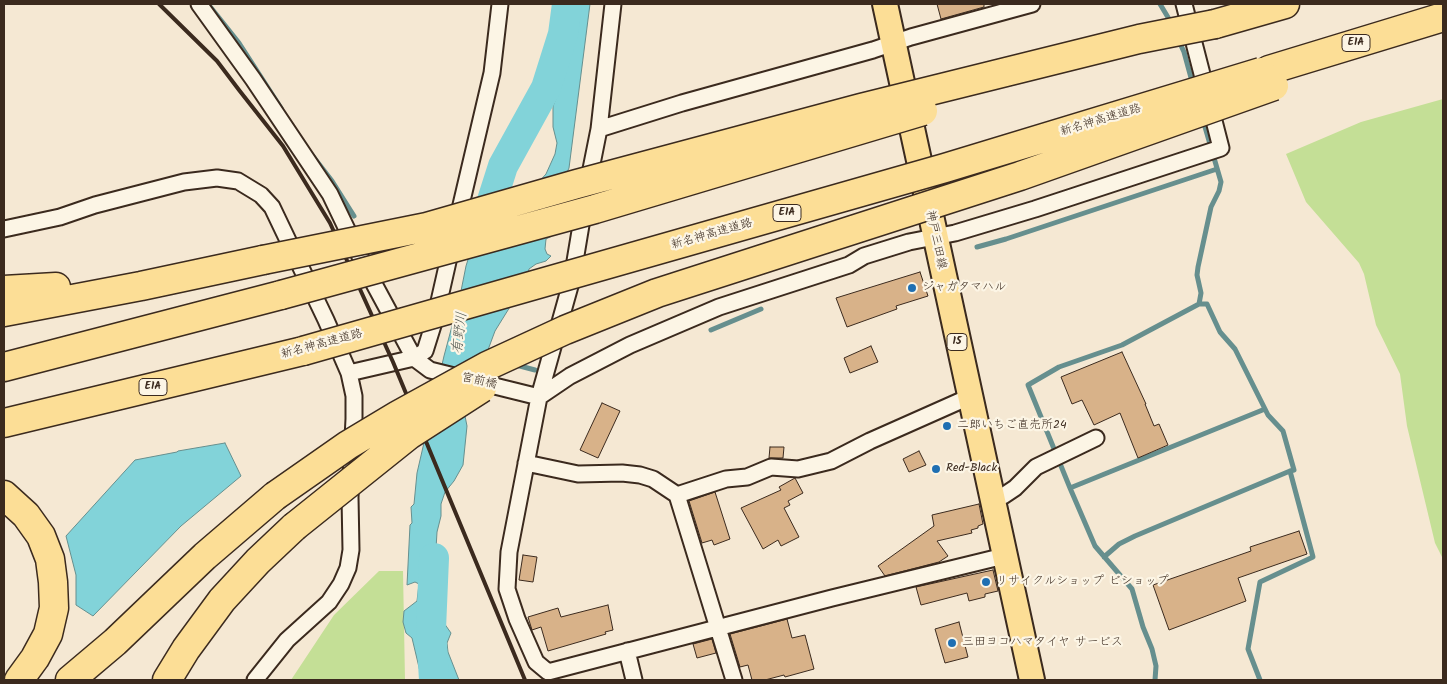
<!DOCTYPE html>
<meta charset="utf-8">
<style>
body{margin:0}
#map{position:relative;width:1447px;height:684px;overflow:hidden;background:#f5e8d3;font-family:Kalam,sans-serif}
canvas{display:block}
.frame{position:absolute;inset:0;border:5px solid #3b2a1e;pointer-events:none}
</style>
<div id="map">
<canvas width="1447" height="684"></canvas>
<div class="frame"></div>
</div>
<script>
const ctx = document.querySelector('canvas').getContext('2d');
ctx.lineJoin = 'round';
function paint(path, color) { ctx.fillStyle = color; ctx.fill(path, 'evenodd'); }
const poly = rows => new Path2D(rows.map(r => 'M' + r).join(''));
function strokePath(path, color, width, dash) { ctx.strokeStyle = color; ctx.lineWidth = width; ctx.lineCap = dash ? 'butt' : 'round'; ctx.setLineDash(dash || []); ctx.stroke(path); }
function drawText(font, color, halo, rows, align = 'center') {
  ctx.font = font + ' Kalam,"Klee One",sans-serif'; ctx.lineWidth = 4.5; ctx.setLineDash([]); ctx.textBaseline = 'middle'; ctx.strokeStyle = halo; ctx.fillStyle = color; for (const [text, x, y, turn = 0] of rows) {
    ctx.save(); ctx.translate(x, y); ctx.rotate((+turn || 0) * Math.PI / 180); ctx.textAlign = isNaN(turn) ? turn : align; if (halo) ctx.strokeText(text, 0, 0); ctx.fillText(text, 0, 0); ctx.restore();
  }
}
paint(poly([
 [1443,99,1443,559,1435,543,1407,426,1400,374,1376,325,1364,274,1359,263,1306,202,1286,154,1361,122],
 [379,571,403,571,405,680,291,680,334,615]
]), '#c4df96');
const water = poly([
 [570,4,590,4,569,168,562,184,540,213,556,232,552,236,546,239,545,249,547,254,551,256,546,261,536,264,529,269,526,281,495,331,469,401,465,416,467,426,463,465,454,481,445,492,441,504,441,516,437,532,434,582,435,598,430,600,430,607,434,621,441,621,444,623,451,633,447,643,448,652,459,680,422,680,412,638,406,633,403,622,404,611,417,601,419,584,415,582,407,585,410,525,412,523,411,507,414,504,417,473,444,356,460,296,466,266,474,240,491,225,495,212,528,194,546,174,555,154,557,143,553,127,553,106,557,96,570,4],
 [225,443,241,476,181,526,93,616,76,605,76,575,66,536,135,460,177,452,178,451,225,443]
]);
paint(water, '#82d3d9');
strokePath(water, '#668f8e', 1);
strokePath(poly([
 [208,4,239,43,281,108],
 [1160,4,1172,24],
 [1178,39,1184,52,1193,85],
 [312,155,332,181,354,216],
 [977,247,1006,239,1217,169],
 [1199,304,1207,304,1220,332,1235,349,1268,415,1283,431,1294,470,1290,471,1313,557,1260,582,1248,649,1260,680],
 [711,330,761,309],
 [516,365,535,370],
 [1070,488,1265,409],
 [1104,557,1119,544,1135,536,1290,471],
 [1155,680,1156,666,1152,649,1143,627,1132,589,1095,546,1070,488,1028,385,1059,367,1122,345,1199,304,1201,293,1197,275,1198,267,1211,207,1219,191,1221,182,1203,120]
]), '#668f8e', 5);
strokePath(poly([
 [482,232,503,166,546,88,563,34,567,4],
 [434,680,431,629,434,558]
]), '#82d3d9', 30);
const building = poly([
 [937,4,984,4,984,7,941,19,937,4],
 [920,272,928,296,896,306,897,309,847,327,836,298,920,272],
 [871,346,878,362,850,373,844,358,871,346],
 [1122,352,1146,404,1145,404,1154,426,1159,424,1168,445,1138,458,1120,413,1094,425,1082,400,1072,404,1061,377,1122,352],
 [602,403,620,411,598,458,580,450,602,403],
 [770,447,784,447,783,458,769,458,770,447],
 [919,451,926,465,909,472,903,459,919,451],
 [795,478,803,493,788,501,790,505,784,508,799,537,781,546,778,540,763,549,741,508,781,490,779,487,795,478],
 [715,492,730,539,714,545,712,540,702,543,689,501,715,492],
 [979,504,983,524,978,526,978,528,971,530,972,533,937,541,948,556,939,562,885,576,878,566,934,526,932,515,979,504],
 [1299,531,1307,554,1238,578,1246,601,1169,630,1153,585,1251,551,1250,547,1299,531],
 [523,555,537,557,533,582,519,580,523,555],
 [993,570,998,591,985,594,985,597,969,601,967,593,921,605,916,587,993,570],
 [608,605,613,630,605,632,606,634,548,651,541,627,532,630,528,617,558,608,561,617,608,605],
 [787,619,792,638,805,635,814,669,785,677,784,675,765,680,752,680,748,665,740,667,730,634,787,619],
 [959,622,968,657,945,663,935,629,959,622],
 [712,639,716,653,697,658,693,644,712,639]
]);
paint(building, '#d8b289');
strokePath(building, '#3b2a1e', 1);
const street = poly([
 [199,4,253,79,330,194,366,269,414,358,430,370,539,397,570,376,630,345,719,307,849,265,864,256,909,242,955,233,1035,209,1221,148,1184,4],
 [599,129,682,103,873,50,911,37,1032,4],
 [588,184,599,129,613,4],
 [584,207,572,279,539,397,509,552,507,589,517,619,536,662,548,672,832,598,1004,556],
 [457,222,492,73,500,4],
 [4,229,60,217,95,205,184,182,217,178,238,181,261,195,272,207,326,320,349,373],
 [526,463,578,474,622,473,640,475,653,479,677,495,734,680],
 [677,495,726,479,747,477,771,467,798,469,831,461,870,441,969,397],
 [991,499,1003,496,1015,488,1036,467,1096,438],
 [627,651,634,680],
 [255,680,287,640,329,602,341,584,348,568,351,550,350,497,354,419,354,396,349,373,414,358,425,351,435,319,452,244]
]);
const primary = poly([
 [885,4,1032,680]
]);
const highway = poly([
 [1215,24,1285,4],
 [1269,70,1443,17],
 [4,290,56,287],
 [4,312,141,286,263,260],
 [4,367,281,295],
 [4,423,303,351],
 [4,495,26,515,41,536,50,559,53,582,54,608,48,634,35,658,19,680],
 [70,680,115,642,205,556,275,496],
 [167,680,186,649,222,600,258,561,294,527]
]);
strokePath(street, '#3b2a1e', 19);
strokePath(primary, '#3b2a1e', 28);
strokePath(highway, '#3b2a1e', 31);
strokePath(street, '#fcf5e5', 15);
strokePath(primary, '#fcde96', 24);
strokePath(highway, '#fcde96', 28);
strokePath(poly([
 [159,4,217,61,239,90,283,146,330,223,393,362,525,680]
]), '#3b2a1e', 4);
const highwayBridge = poly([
 [263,260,427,227,577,184,861,108,1139,39,1215,24],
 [281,295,595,209,923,111],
 [303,351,945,168,1261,72],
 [275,496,348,445,398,415,487,366,565,330,657,293,1020,176,1274,86],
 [294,527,409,435,482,388]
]);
strokePath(highwayBridge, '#3b2a1e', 31, []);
strokePath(highwayBridge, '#fcde96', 28);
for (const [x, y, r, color] of [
 [912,288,5,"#1f6fb2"],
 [947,426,5,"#1f6fb2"],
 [936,469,5,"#1f6fb2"],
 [986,582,5,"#1f6fb2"],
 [952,643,5,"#1f6fb2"]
]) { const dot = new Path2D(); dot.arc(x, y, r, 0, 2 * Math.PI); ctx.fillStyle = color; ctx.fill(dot); strokePath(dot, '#fcf5e5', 2); }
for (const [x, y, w] of [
 [1356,43,28],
 [787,213,28],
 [957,342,20],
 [153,387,28]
]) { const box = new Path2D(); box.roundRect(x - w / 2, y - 8.5, w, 17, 4); ctx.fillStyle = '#fcf5e5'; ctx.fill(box); strokePath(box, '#3b2a1e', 1); }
drawText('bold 11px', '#3b2a1e', null, [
 ["E1A",1356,43],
 ["E1A",787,213],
 ["15",957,342],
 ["E1A",153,387]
]);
drawText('12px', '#3b2a1e', '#fcf5e5', [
 ["新名神高速道路",1101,121,-17],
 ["新名神高速道路",712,235,-16],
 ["神戸三田線",935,240,78],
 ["新名神高速道路",322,345,-15],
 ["宮前橋",479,382,13]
]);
drawText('12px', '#3b2a1e', '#fcf5e5', [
 ["ジャガタマハル",922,288],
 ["二郎いちご直売所24",957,426],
 ["Red-Black",946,469],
 ["リサイクルショップ ビショップ",996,582],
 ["三田ヨコハマタイヤ サービス",962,643]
], 'left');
drawText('italic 14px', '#4d544d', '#fcf5e5', [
 ["有野川",461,333,-83]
]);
</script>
